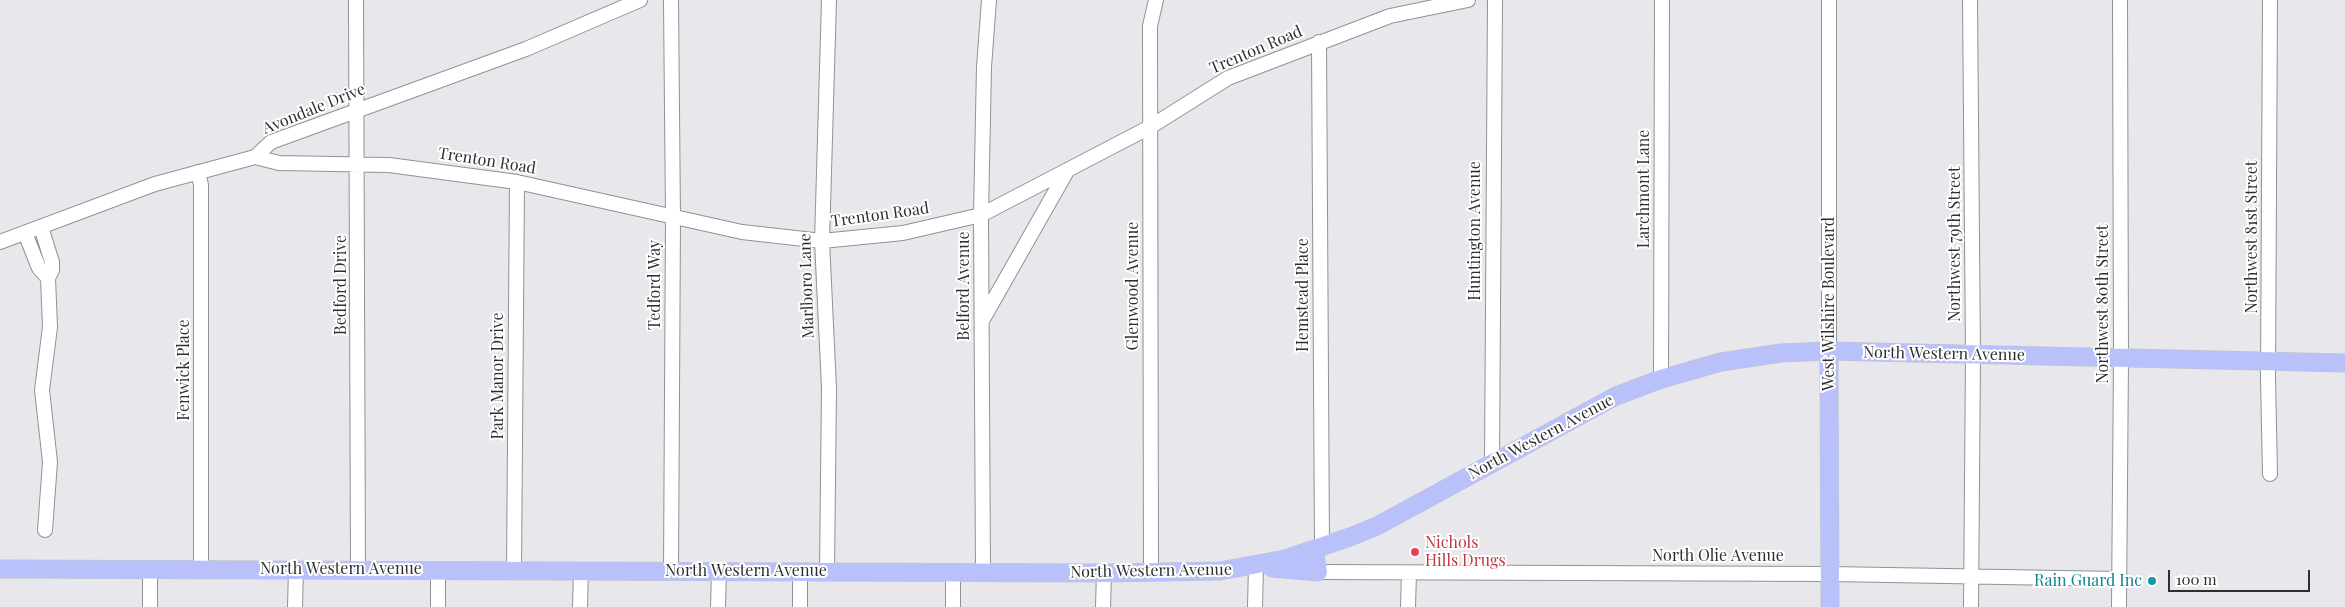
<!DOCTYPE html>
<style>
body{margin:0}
#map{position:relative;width:2345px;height:607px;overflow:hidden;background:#e7e7ec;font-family:"Playfair Display",serif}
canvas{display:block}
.scale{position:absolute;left:2168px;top:570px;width:142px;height:22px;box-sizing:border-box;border:2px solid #2e2e30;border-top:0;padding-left:6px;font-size:15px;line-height:18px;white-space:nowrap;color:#2e2e30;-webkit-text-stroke:4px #fff;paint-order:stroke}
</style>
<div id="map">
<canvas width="2345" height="607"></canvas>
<div class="scale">100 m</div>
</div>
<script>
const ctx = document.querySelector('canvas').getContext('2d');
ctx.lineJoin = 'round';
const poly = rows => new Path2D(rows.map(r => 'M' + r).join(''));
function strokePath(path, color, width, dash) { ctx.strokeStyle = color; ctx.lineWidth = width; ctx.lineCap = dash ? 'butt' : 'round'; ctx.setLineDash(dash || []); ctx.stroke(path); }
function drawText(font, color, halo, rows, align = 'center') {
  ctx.font = font + ' "Playfair Display",serif'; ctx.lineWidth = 4; ctx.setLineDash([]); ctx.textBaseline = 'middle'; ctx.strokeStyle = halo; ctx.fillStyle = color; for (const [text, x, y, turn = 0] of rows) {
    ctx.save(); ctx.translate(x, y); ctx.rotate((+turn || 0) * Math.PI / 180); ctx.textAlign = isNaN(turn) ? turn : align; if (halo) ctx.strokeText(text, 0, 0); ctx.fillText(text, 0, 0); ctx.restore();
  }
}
const minor = poly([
 [356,0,358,570],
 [671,0,673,218,671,571],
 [1829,0,1829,351],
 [1970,0,1973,355,1971,607],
 [2270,0,2268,378,2270,474],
 [1319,42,1322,548],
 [255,157,279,163,389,165,517,182,742,232,822,241,903,233,981,215,1150,127,1228,78,1390,16,1468,0],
 [198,172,201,185,201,570],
 [41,227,52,262,52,270,48,278,50,327,42,390,50,462,45,530],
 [25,233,39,268,48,278],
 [0,242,155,184,255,157,271,142,526,49,640,0],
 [983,319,1067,171],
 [1661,379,1662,0],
 [1492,463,1495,0],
 [150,569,150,607],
 [514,570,517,182],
 [800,571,800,607],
 [827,571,829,388,822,241,829,0],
 [983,572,981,215,984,67,989,0],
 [1318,572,1830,574,2119,579],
 [1151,573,1150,26,1156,0],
 [295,607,296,569],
 [438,607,438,570],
 [580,607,581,570],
 [718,607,719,571],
 [953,607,953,572],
 [1103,607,1104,573],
 [1255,607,1256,566],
 [1408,607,1409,573],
 [2119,607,2121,358,2120,0]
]);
const major = poly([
 [1829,351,1830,607],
 [1272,568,1318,572,1314,551],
 [0,569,1104,573,1220,571,1285,559,1350,537,1377,526,1616,396,1661,379,1721,362,1781,353,1829,351,2345,363]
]);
strokePath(minor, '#919296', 16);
strokePath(major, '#c4c4c5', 19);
strokePath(minor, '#fff', 14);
strokePath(major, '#b9c1fa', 18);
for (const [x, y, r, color] of [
 [1415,552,5,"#e0444e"],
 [2152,581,5,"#0f9aa8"]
]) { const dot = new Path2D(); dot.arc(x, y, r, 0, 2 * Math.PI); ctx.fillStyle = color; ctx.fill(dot); strokePath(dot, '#fff', 2); }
drawText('16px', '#2e2e30', '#fff', [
 ["Trenton Road",1256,50,-23],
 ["Avondale Drive",314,109,-22],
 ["Trenton Road",487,161,9],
 ["Larchmont Lane",1644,189,-90],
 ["Trenton Road",880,215,-8],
 ["Huntington Avenue",1475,231,-90],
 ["Northwest 81st Street",2252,237,-90],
 ["Northwest 79th Street",1955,244,-90],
 ["Bedford Drive",341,285,-90],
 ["Tedford Way",655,285,-90],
 ["Marlboro Lane",807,286,-92],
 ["Belford Avenue",964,286,-90],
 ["Glenwood Avenue",1133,286,-90],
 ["Hemstead Place",1303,295,-90],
 ["West Wilshire Boulevard",1829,304,-90],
 ["Northwest 80th Street",2103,304,-90],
 ["North Western Avenue",1944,354,1],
 ["Fenwick Place",184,370,-90],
 ["Park Manor Drive",498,376,-90],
 ["North Western Avenue",1541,437,-28],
 ["North Olie Avenue",1718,556],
 ["North Western Avenue",341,569],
 ["North Western Avenue",746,571],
 ["North Western Avenue",1151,571,-1]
]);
drawText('16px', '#be3a42', '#fff', [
 ["Nichols",1425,543],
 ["Hills Drugs",1425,561]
], 'left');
drawText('16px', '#0d838f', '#fff', [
 ["Rain Guard Inc",2142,581]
], 'right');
</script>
